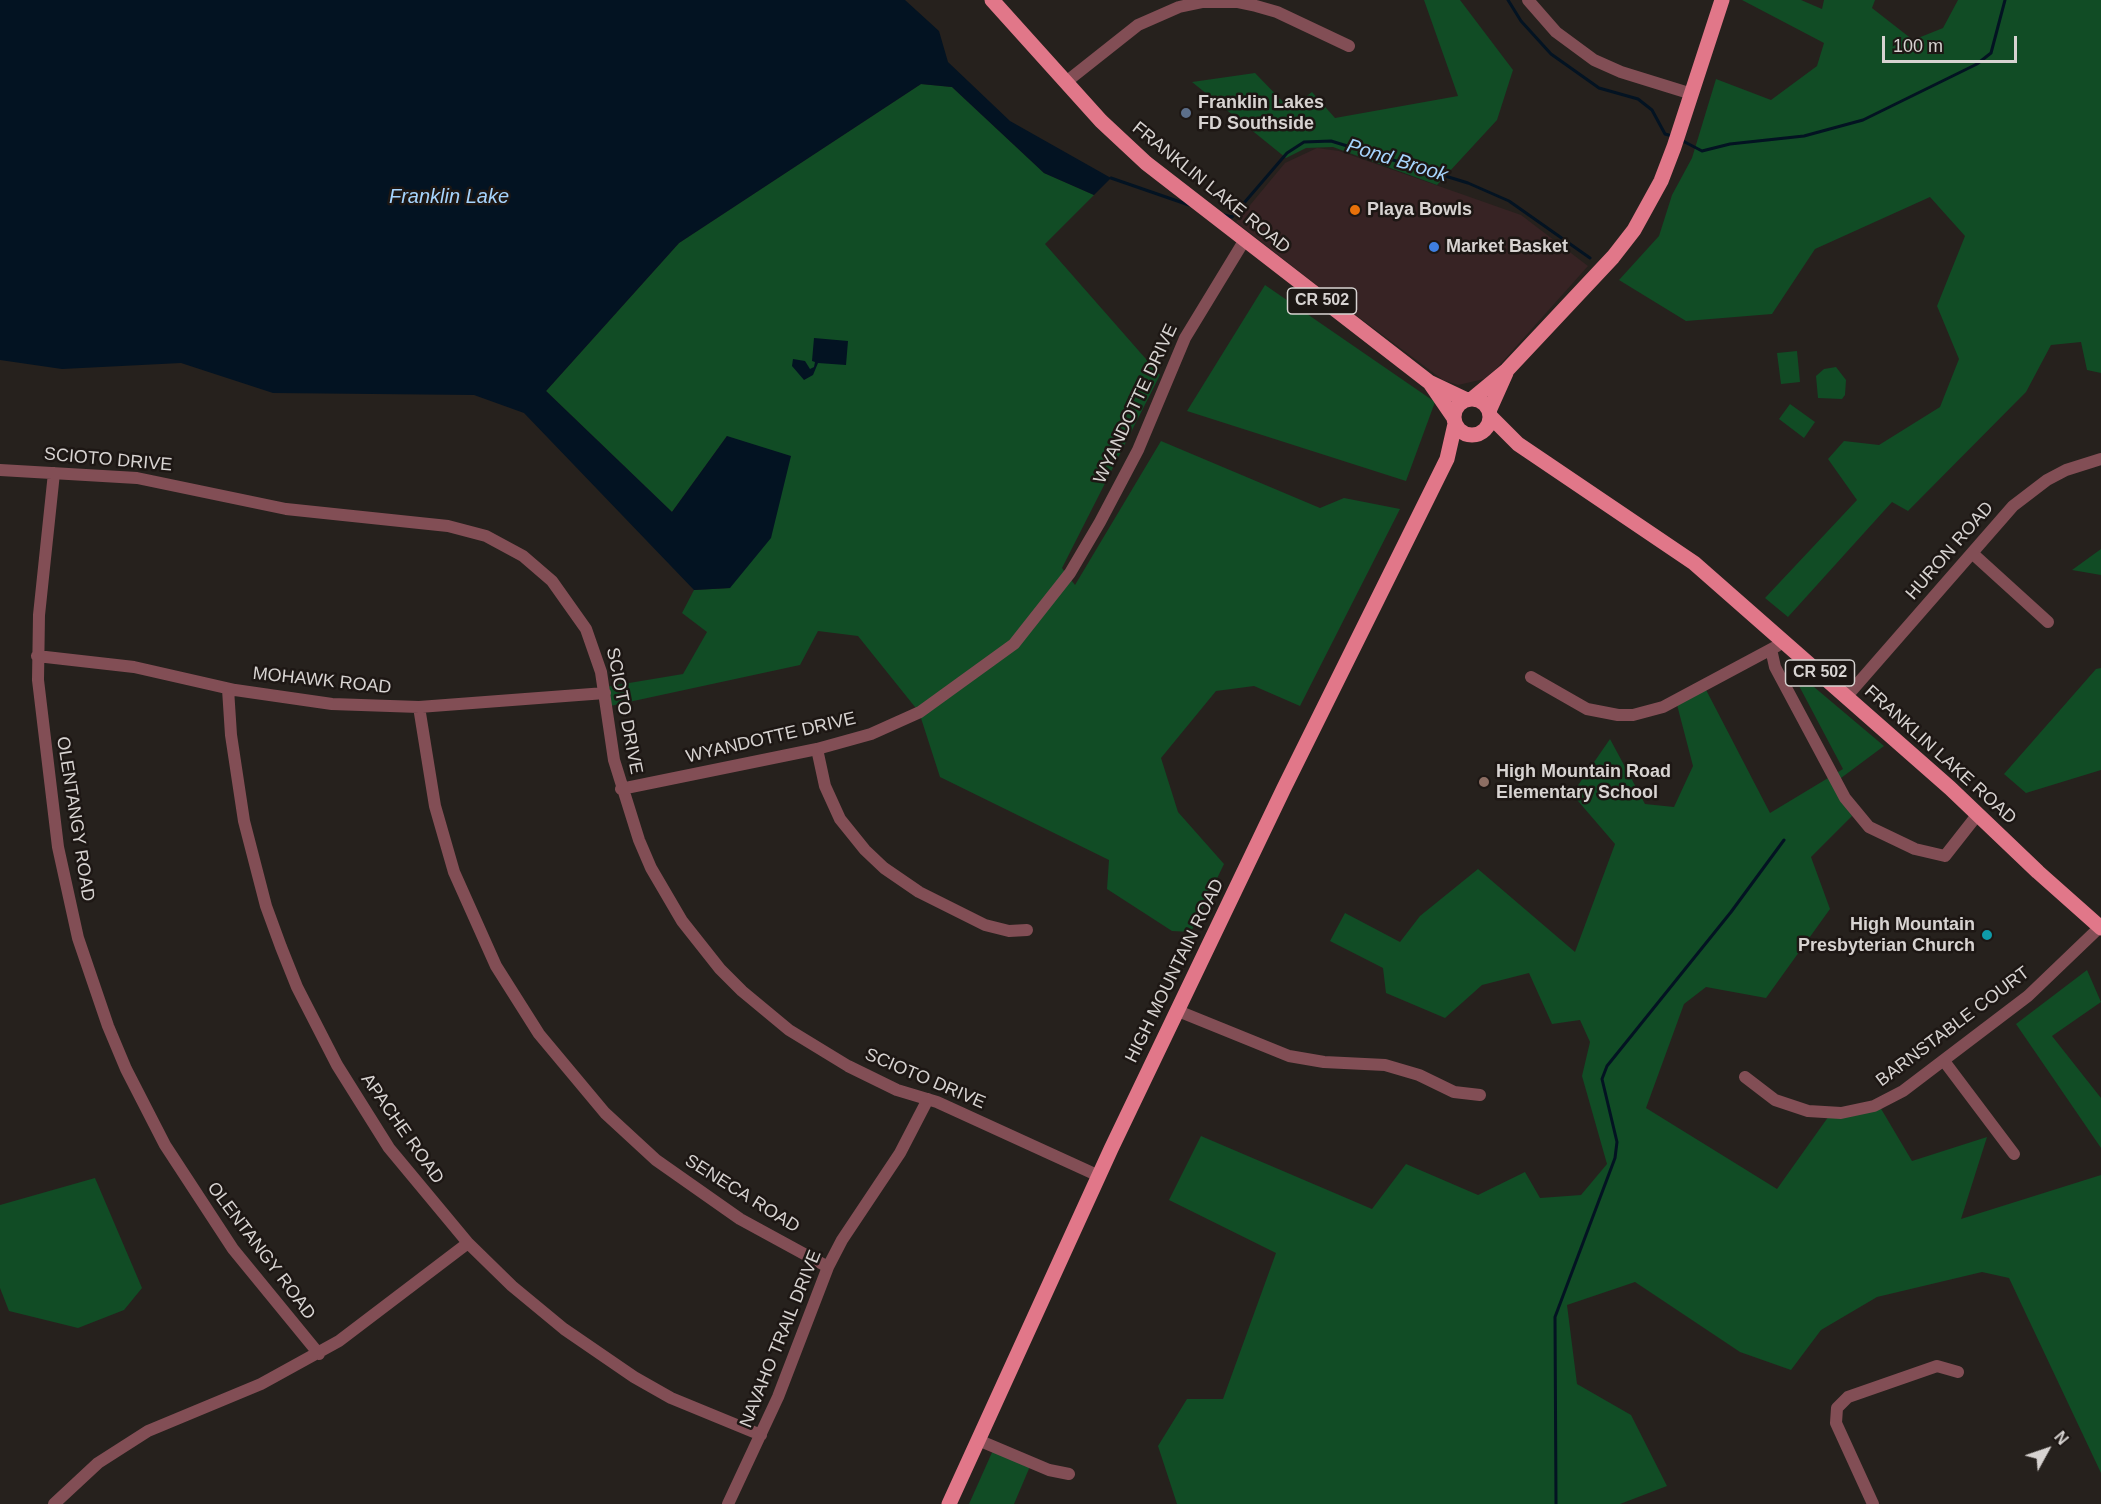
<!DOCTYPE html>
<style>
body{margin:0}
#map{position:relative;width:2101px;height:1504px;overflow:hidden;background:#26211d;font-family:Helvetica,sans-serif}
canvas{display:block}
.north{position:absolute;left:2017px;top:1420px;width:60px;height:60px;-webkit-text-stroke:4px #1d1714;paint-order:stroke;rotate:50deg;font-size:16px;font-weight:700;line-height:24px;text-align:center;color:#d7d3d1}
.north::after{content:'';display:block;margin:auto;width:21px;height:27px;background:#d7d3d1;clip-path:polygon(50% 0,100% 100%,50% 72%,0 100%)}
.scale{position:absolute;left:1882px;top:36px;width:135px;height:27px;box-sizing:border-box;border:3px solid #d7d3d1;border-top:0;padding-left:8px;font-size:18px;line-height:21px;white-space:nowrap;color:#d7d3d1;-webkit-text-stroke:4px #1d1714;paint-order:stroke}
</style>
<div id="map">
<canvas width="2101" height="1504"></canvas>
<div class="north">N</div>
<div class="scale">100 m</div>
</div>
<script>
const ctx = document.querySelector('canvas').getContext('2d');
ctx.lineJoin = 'round';
function paint(path, color) { ctx.fillStyle = color; ctx.fill(path, 'evenodd'); }
const poly = rows => new Path2D(rows.map(r => 'M' + r).join(''));
function strokePath(path, color, width, dash) { ctx.strokeStyle = color; ctx.lineWidth = width; ctx.lineCap = dash ? 'butt' : 'round'; ctx.setLineDash(dash || []); ctx.stroke(path); }
function drawText(font, color, halo, rows, align = 'center') {
  ctx.font = font + ' Helvetica,sans-serif'; ctx.lineWidth = 5; ctx.setLineDash([]); ctx.textBaseline = 'middle'; ctx.strokeStyle = halo; ctx.fillStyle = color; for (const [text, x, y, turn = 0] of rows) {
    ctx.save(); ctx.translate(x, y); ctx.rotate((+turn || 0) * Math.PI / 180); ctx.textAlign = isNaN(turn) ? turn : align; if (halo) ctx.strokeText(text, 0, 0); ctx.fillText(text, 0, 0); ctx.restore();
  }
}
paint(poly([
 [1317,148,1339,151,1521,215,1588,266,1496,369,1484,379,1458,385,1443,380,1333,298,1236,222,1285,163]
]), '#372324');
paint(poly([
 [1424,0,1460,0,1513,70,1497,120,1437,185,1333,147,1306,148,1286,158,1192,82,1255,73,1290,109,1312,92,1335,118,1458,96],
 [1742,0,1801,0,1822,9,1824,0,1875,0,1872,8,1913,40,1943,28,1958,0,2101,0,2101,373,2087,370,2081,342,2051,345,2026,392,1908,511,1892,502,1788,617,1765,598,1857,500,1828,459,1844,441,1879,445,1940,407,1959,359,1937,306,1965,236,1930,197,1815,249,1772,314,1686,321,1619,280,1659,236,1672,195,1692,158,1716,79,1771,100,1817,66,1824,43],
 [921,84,952,87,1044,173,1094,195,1045,244,1160,375,1062,568,1075,585,1161,441,1320,508,1344,498,1400,509,1300,706,1254,686,1216,691,1161,758,1178,812,1224,864,1191,932,1172,931,1107,889,1109,860,940,777,919,712,858,636,818,631,800,665,601,708,599,688,683,674,707,632,682,613,694,590,730,588,727,436,672,512,546,391,679,243],
 [1265,285,1435,402,1406,481,1187,411],
 [1797,351,1800,382,1781,384,1777,353],
 [1836,367,1846,380,1845,395,1842,399,1818,398,1816,376,1824,369],
 [1790,404,1815,422,1804,438,1779,419],
 [2101,549,2101,575,2072,570],
 [1788,665,1884,746,1833,784,1852,816,1811,857,1830,909,1766,998,1706,987,1684,1004,1646,1108,1777,1189,1831,1113,1880,1107,1912,1161,1987,1137,1961,1219,2101,1175,2101,1473,2009,1278,1982,1272,1877,1297,1821,1330,1791,1370,1740,1352,1635,1282,1567,1305,1577,1384,1631,1415,1667,1486,1620,1504,1177,1504,1158,1446,1187,1399,1223,1399,1276,1253,1169,1200,1201,1136,1372,1209,1406,1164,1478,1195,1525,1172,1540,1198,1581,1195,1607,1164,1582,1076,1590,1042,1580,1020,1552,1024,1529,973,1482,985,1445,1018,1386,993,1383,968,1330,941,1345,913,1400,942,1420,916,1478,869,1575,952,1615,844,1572,794,1610,739,1645,804,1674,807,1693,766,1675,697,1703,684,1770,813,1843,769],
 [2101,668,2101,770,2026,793,2004,774,2096,669],
 [2087,970,2101,1002,2052,1036,2101,1098,2101,1148,2016,1024],
 [95,1178,142,1288,124,1310,78,1328,9,1311,0,1288,0,1205],
 [994,1448,1031,1464,1014,1504,969,1504]
]), '#114c25');
paint(poly([
 [0,0,905,0,939,31,948,62,1010,121,1111,178,1094,195,1044,173,952,87,921,84,679,243,546,391,672,512,727,436,791,456,771,538,730,588,694,590,524,413,474,395,273,393,181,363,62,369,0,360],
 [814,338,848,341,846,365,818,363,813,375,804,380,792,366,793,359,805,361,810,369,814,367,815,362,812,361]
]), '#031322');
strokePath(poly([
 [1508,0,1521,21,1551,54,1599,88,1638,99,1652,110,1665,134,1672,136],
 [1681,140,1702,151,1730,144,1804,136,1863,120,1977,64,1991,53,2005,0],
 [1111,178,1189,205],
 [1224,215,1232,217,1287,153,1304,142,1331,141,1468,183,1509,201,1590,258],
 [1556,1504,1555,1317,1615,1158,1617,1142,1602,1079,1607,1066,1731,912,1784,840]
]), '#031322', 3);
strokePath(poly([
 [1528,0,1556,32,1594,60,1621,72,1692,94],
 [1066,82,1138,25,1179,7,1203,2,1237,2,1256,6,1277,12,1349,46],
 [0,470,137,478,286,509,448,526,486,536,523,556,552,581,586,629,601,672,614,760,639,840,651,868,682,921,720,969,742,991,789,1030,848,1066,897,1090,937,1102,1099,1176],
 [54,473,39,615,38,680,58,847,78,938,108,1026,126,1069,165,1145,233,1249,319,1354],
 [1972,553,2048,622],
 [1771,649,1775,667,1845,798,1869,827,1915,849,1945,856,1978,814],
 [37,656,134,667,235,690,332,704,419,707,605,693],
 [1531,677,1587,709,1618,715,1633,715,1663,707,1777,646],
 [228,689,231,735,244,821,266,906,281,947,297,987,337,1065,389,1148,468,1243,512,1286,564,1329,634,1377,671,1398,761,1435],
 [1847,696,2013,506,2047,480,2066,470,2101,459],
 [419,707,435,806,454,872,496,966,539,1034,605,1113,656,1160,740,1219,828,1267],
 [817,749,825,786,840,819,865,850,884,868,919,892,985,925,1009,931,1027,930],
 [621,789,817,749,871,734,920,712,1014,644,1070,573,1100,522,1138,450,1185,338,1244,241],
 [1178,1011,1289,1056,1324,1062,1385,1065,1419,1075,1454,1092,1480,1095],
 [1944,1061,2014,1154],
 [1745,1077,1775,1100,1808,1111,1841,1113,1874,1106,1903,1091,2028,996,2100,927],
 [978,1440,1049,1470,1069,1474],
 [54,1504,98,1463,148,1431,261,1384,339,1341,468,1243],
 [728,1504,778,1397,828,1267,842,1240,900,1153,928,1099],
 [1873,1504,1836,1423,1837,1408,1848,1397,1937,1366,1958,1372]
]), '#824e55', 12);
strokePath(poly([
 [992,0,1101,121,1146,163,1429,382,1467,400],
 [1430,383,1454,418],
 '1454 417a18 18 0 1 1 36 0a18 18 0 1 1-36 0Z',
 [1472,399,1507,370,1613,257,1634,230,1661,181,1674,147,1722,0],
 [1489,411,1506,373],
 [1490,416,1518,444,1694,563,1950,788,2038,872,2101,928],
 [949,1504,1111,1149,1284,788,1447,459,1455,424]
]), '#e17789', 15);
for (const [x, y, r, color] of [
 [1186,113,6,"#5c6f8a"],
 [1355,210,6,"#e8710a"],
 [1434,247,6,"#3f7fe0"],
 [1484,782,6,"#8d6e63"],
 [1987,935,6,"#0f9aa8"]
]) { const dot = new Path2D(); dot.arc(x, y, r, 0, 2 * Math.PI); ctx.fillStyle = color; ctx.fill(dot); strokePath(dot, '#1d1714', 2); }
for (const [x, y, w] of [
 [1322,301,69],
 [1820,673,69]
]) { const box = new Path2D(); box.roundRect(x - w / 2, y - 13, w, 26, 4.5); ctx.fillStyle = '#1d1714'; ctx.fill(box); strokePath(box, '#d7d3d1', 1.5); }
drawText('bold 16px', '#d7d3d1', null, [
 ["CR 502",1322,301],
 ["CR 502",1820,673]
]);
drawText('bold 18px', '#d7d3d1', '#1d1714', [
 ["Franklin Lakes",1198,103],
 ["FD Southside",1198,124],
 ["Playa Bowls",1367,210],
 ["Market Basket",1446,247],
 ["High Mountain Road",1496,772],
 ["Elementary School",1496,793],
 ["High Mountain",1975,925,"right"],
 ["Presbyterian Church",1975,946,"right"]
], 'left');
drawText('18px', '#d7d3d1', '#1d1714', [
 ["FRANKLIN LAKE ROAD",1211,188,39],
 ["WYANDOTTE DRIVE",1136,404,-65],
 ["SCIOTO DRIVE",108,460,5],
 ["HURON ROAD",1950,551,-49],
 ["MOHAWK ROAD",322,681,6],
 ["SCIOTO DRIVE",624,711,79],
 ["WYANDOTTE DRIVE",771,738,-13],
 ["FRANKLIN LAKE ROAD",1940,755,42],
 ["OLENTANGY ROAD",75,819,81],
 ["HIGH MOUNTAIN ROAD",1175,971,-64],
 ["BARNSTABLE COURT",1953,1027,-37],
 ["SCIOTO DRIVE",925,1079,23],
 ["APACHE ROAD",402,1129,55],
 ["SENECA ROAD",742,1194,32],
 ["OLENTANGY ROAD",261,1251,53],
 ["NAVAHO TRAIL DRIVE",781,1339,-68]
]);
drawText('italic 20px', '#a6d4fd', '#1d1714', [
 ["Pond Brook",1397,161,17],
 ["Franklin Lake",449,197]
]);
</script>
